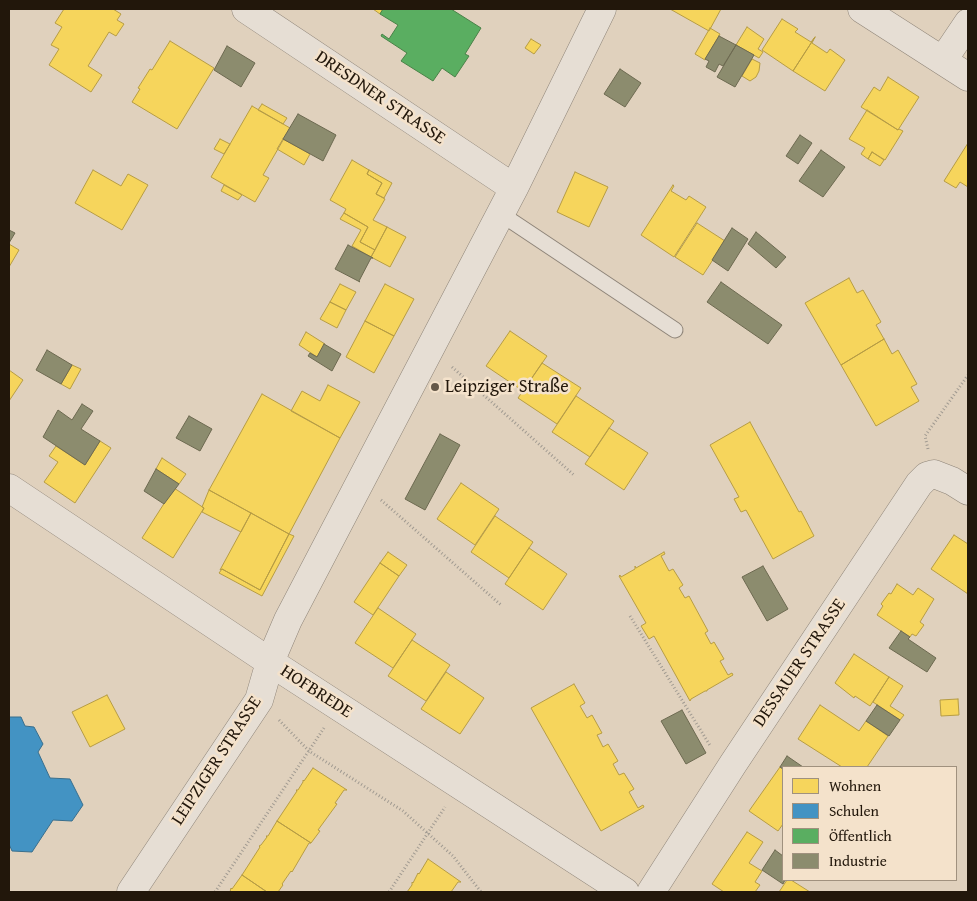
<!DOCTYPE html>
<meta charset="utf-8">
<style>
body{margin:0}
#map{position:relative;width:977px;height:901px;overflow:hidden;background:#e0d1bd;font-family:"Gentium Book Plus",serif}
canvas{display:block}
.frame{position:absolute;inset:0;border:10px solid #22170b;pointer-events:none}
.legend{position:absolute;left:782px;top:766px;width:175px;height:115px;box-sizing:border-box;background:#f4e2cb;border:1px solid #a0917e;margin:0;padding:6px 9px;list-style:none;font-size:15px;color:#22170b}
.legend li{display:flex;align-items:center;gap:10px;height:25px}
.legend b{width:25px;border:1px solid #a0917e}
</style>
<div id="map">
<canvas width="977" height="901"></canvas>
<div class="frame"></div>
<ul class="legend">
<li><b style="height:14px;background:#f6d55c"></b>Wohnen</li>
<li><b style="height:14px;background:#4393c3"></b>Schulen</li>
<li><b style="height:14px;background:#5aae61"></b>Öffentlich</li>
<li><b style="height:14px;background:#8c8c6e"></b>Industrie</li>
</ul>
</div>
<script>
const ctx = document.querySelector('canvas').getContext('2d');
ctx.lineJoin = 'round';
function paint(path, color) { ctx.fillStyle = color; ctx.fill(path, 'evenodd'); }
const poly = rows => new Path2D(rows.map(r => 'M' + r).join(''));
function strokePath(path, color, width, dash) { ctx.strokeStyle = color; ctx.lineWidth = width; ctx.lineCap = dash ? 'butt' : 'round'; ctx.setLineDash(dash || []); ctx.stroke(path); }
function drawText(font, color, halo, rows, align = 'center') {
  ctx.font = font + ' "Gentium Book Plus",serif'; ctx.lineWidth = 5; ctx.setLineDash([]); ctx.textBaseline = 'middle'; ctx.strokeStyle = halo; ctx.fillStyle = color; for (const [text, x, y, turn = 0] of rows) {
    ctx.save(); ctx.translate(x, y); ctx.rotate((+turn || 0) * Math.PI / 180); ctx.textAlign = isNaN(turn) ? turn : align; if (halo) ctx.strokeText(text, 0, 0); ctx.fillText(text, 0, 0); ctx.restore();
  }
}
const homes = poly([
 [64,9,113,9,121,14,117,20,124,24,116,36,109,32,88,66,102,75,91,92,49,65,59,49,51,45,62,27,55,23,64,9],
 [373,9,383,9,380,14,373,9],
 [670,9,721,9,709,31,670,9],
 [782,19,798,29,795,32,811,42,815,37,793,71,762,50,782,19],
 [747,27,764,39,758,49,763,52,759,58,736,45,747,27],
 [710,28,720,34,705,60,695,54,710,28],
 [815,37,812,43,827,53,830,49,845,60,825,91,793,71,815,37],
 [531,39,541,45,534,54,525,48,531,39],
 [170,41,214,68,177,129,132,102,140,89,138,88,150,69,152,70,170,41],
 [752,59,760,63,759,71,756,77,750,81,742,76,752,59],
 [888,77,919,97,898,130,861,107,874,87,880,91,888,77],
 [262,104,287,118,283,124,258,110,262,104],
 [252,106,290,128,263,175,269,178,255,202,211,177,252,106],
 [867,110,898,130,899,129,903,131,885,160,872,152,868,159,861,154,865,148,849,139,867,110],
 [220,139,230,144,224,154,214,149,220,139],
 [283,139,310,154,304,165,277,149,283,139],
 [968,143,968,187,960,182,956,188,944,181,968,143],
 [872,152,884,160,880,166,868,159,872,152],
 [352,160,369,170,367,174,382,183,376,194,385,199,373,220,387,227,375,250,360,242,368,227,344,213,346,209,330,200,352,160],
 [93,170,121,186,128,174,148,185,122,230,75,203,93,170],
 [369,170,392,183,384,198,376,194,382,183,367,174,369,170],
 [575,172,608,187,589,227,557,212,575,172],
 [224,185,242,195,238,200,221,191,224,185],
 [673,185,674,186,671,191,686,200,689,196,706,207,674,257,641,235,673,185],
 [344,213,368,227,360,242,375,250,371,257,352,246,361,230,340,219,344,213],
 [697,223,725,241,703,275,675,257,697,223],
 [387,227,406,237,390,267,371,257,387,227],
 [9,244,19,250,9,267,9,244],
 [849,278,857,293,863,290,881,322,876,325,884,339,841,365,805,303,849,278],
 [340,284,356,292,346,310,330,302,340,284],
 [385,284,414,299,394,336,365,321,385,284],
 [330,302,346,310,337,328,320,319,330,302],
 [365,321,394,336,374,373,346,357,365,321],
 [510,331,547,356,523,391,486,366,510,331],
 [306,332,325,344,317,357,299,345,306,332],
 [884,339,892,354,898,350,917,384,911,387,919,401,876,426,841,365,884,339],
 [542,363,581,388,557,424,518,398,542,363],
 [72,365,81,369,70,389,61,384,72,365],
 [9,370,23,380,9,401,9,370],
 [328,385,360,402,340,438,291,411,302,391,320,401,328,385],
 [262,394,340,438,289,534,209,490,262,394],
 [576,396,614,421,590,457,552,432,576,396],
 [750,422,799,512,801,511,814,536,773,559,746,510,741,512,734,499,739,497,710,445,750,422],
 [609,428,648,453,624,490,585,464,609,428],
 [100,441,111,448,75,503,44,482,58,462,49,456,56,446,85,465,100,441],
 [162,458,186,474,179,484,156,469,162,458],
 [461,483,499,509,475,545,437,519,461,483],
 [174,488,204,508,173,558,142,538,174,488],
 [209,490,251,513,241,532,202,512,204,508,202,507,209,490],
 [251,513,289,534,260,590,222,569,220,570,251,513],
 [495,516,533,542,509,578,471,552,495,516],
 [289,534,294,536,262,596,219,573,222,569,260,590,289,534],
 [954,535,968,544,968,594,931,569,954,535],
 [529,548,567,574,543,610,505,584,529,548],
 [388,552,407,565,399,576,380,563,388,552],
 [664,552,665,554,661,556,669,571,673,569,683,585,679,588,685,598,689,596,708,631,705,633,711,644,714,642,724,659,720,661,728,675,732,673,733,675,707,690,707,691,705,691,691,699,690,701,654,636,649,639,641,626,646,623,619,576,620,575,621,577,635,569,635,566,636,568,664,552],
 [380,563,399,576,373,615,354,602,380,563],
 [897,584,913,595,918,588,934,599,920,622,924,625,916,636,912,634,910,637,877,615,883,606,881,604,889,593,891,594,897,584],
 [378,608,416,634,393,668,355,643,378,608],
 [412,640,450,665,426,701,388,676,412,640],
 [854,654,889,677,870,706,855,696,854,698,835,683,854,654],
 [446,672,484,698,460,734,421,709,446,672],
 [889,677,903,686,890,706,904,715,900,720,873,702,889,677],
 [574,684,585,703,580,706,587,718,592,715,602,733,597,735,603,747,608,744,618,761,613,764,619,775,624,773,634,789,629,792,638,808,643,805,644,807,601,831,531,708,574,684],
 [107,695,125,729,90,747,72,712,107,695],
 [958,699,959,715,941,716,940,700,958,699],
 [820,705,859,731,866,721,888,736,867,767,842,767,798,739,820,705],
 [780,767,783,769,783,824,778,831,749,811,780,767],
 [313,768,347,790,344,790,335,803,337,804,318,830,320,831,311,843,277,821,297,791,296,790,298,790,303,782,303,780,304,781,313,768],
 [277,821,311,843,309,843,292,872,291,871,282,884,283,885,278,892,267,892,242,875,260,847,259,846,261,845,267,837,266,836,268,836,277,821],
 [747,832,763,842,749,863,762,871,755,882,760,885,755,892,724,892,712,884,747,832],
 [428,859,461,882,458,882,451,892,407,892,412,885,412,882,413,883,418,873,419,874,428,859],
 [242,875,267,892,230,892,231,888,232,889,242,875],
 [787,880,791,880,810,892,779,892,787,880]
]);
paint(homes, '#f6d55c');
strokePath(homes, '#b69c44', 1);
const schools = poly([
 [9,717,21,717,25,726,34,727,43,744,38,752,50,778,70,779,83,805,72,821,53,820,32,852,12,851,9,844,9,717]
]);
paint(schools, '#4393c3');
strokePath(schools, '#396e8c', 1);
const public = poly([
 [383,9,451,9,481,28,465,54,469,56,455,77,442,68,433,81,401,61,407,53,381,36,382,34,389,39,398,25,380,14,383,9]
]);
paint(public, '#5aae61');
strokePath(public, '#498147', 1);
const industry = poly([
 [719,36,736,45,723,66,719,64,715,72,706,67,709,61,705,59,719,36],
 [736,45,754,55,735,87,717,77,736,45],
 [227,46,255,63,241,87,214,70,227,46],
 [620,69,641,83,625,107,604,94,620,69],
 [298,114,336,135,323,161,283,139,298,114],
 [800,135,812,143,798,164,786,156,800,135],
 [821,150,845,167,823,197,799,181,821,150],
 [732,228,748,239,728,271,712,260,732,228],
 [9,230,15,233,9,243,9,230],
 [756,232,786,257,776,268,748,244,756,232],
 [348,245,373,258,371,258,359,281,360,282,335,269,348,245],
 [721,282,782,325,768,344,707,302,721,282],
 [324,344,341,354,332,371,308,356,310,353,317,357,324,344],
 [47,350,72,365,61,384,36,370,47,350],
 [82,404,93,411,81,429,100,441,85,465,43,437,58,410,72,420,82,404],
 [189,416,212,429,200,451,176,438,189,416],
 [440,434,460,445,425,510,405,499,440,434],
 [156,469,179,484,164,504,144,491,156,469],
 [763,566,788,609,767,621,742,577,763,566],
 [901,631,910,637,908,639,936,658,927,672,889,648,901,631],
 [877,705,900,720,889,736,866,721,877,705],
 [682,710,706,753,686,764,661,721,682,710],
 [787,756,803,767,783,767,783,769,780,767,787,756],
 [775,850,783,856,783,880,785,880,783,884,762,870,775,850]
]);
paint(industry, '#8c8c6e');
strokePath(industry, '#6c6950', 1);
const service = poly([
 [501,214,675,330]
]);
const minor = poly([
 [246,9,514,188],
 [862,9,968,77],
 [943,60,968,23],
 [9,488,270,662,625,892],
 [131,892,259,700,270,662,288,620,514,188,602,9],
 [651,892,733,764,919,484,927,476,934,474,952,481,968,491]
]);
strokePath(service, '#8e8478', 17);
strokePath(minor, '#8e8478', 29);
strokePath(poly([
 [452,367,575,476],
 [928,449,925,436,968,375],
 [381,500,501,605],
 [630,616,711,747],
 [279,720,309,751,403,811,453,856,481,892],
 [215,892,324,728],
 [389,892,445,807]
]), '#a09a91', 3, [1, 2.5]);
strokePath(service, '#e6ded4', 15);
strokePath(minor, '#e6ded4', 28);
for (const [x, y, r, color] of [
 [435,387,5,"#645849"]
]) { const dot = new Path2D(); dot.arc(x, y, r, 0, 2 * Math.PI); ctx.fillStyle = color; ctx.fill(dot); strokePath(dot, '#f4e2cb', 2); }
drawText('18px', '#22170b', '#f4e2cb', [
 ["DRESDNER STRASSE",380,98,34],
 ["DESSAUER STRASSE",800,663,-56],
 ["HOFBREDE",316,692,33],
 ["LEIPZIGER STRASSE",217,761,-57]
]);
drawText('18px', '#22170b', '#f4e2cb', [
 ["Leipziger Straße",445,387]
], 'left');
</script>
